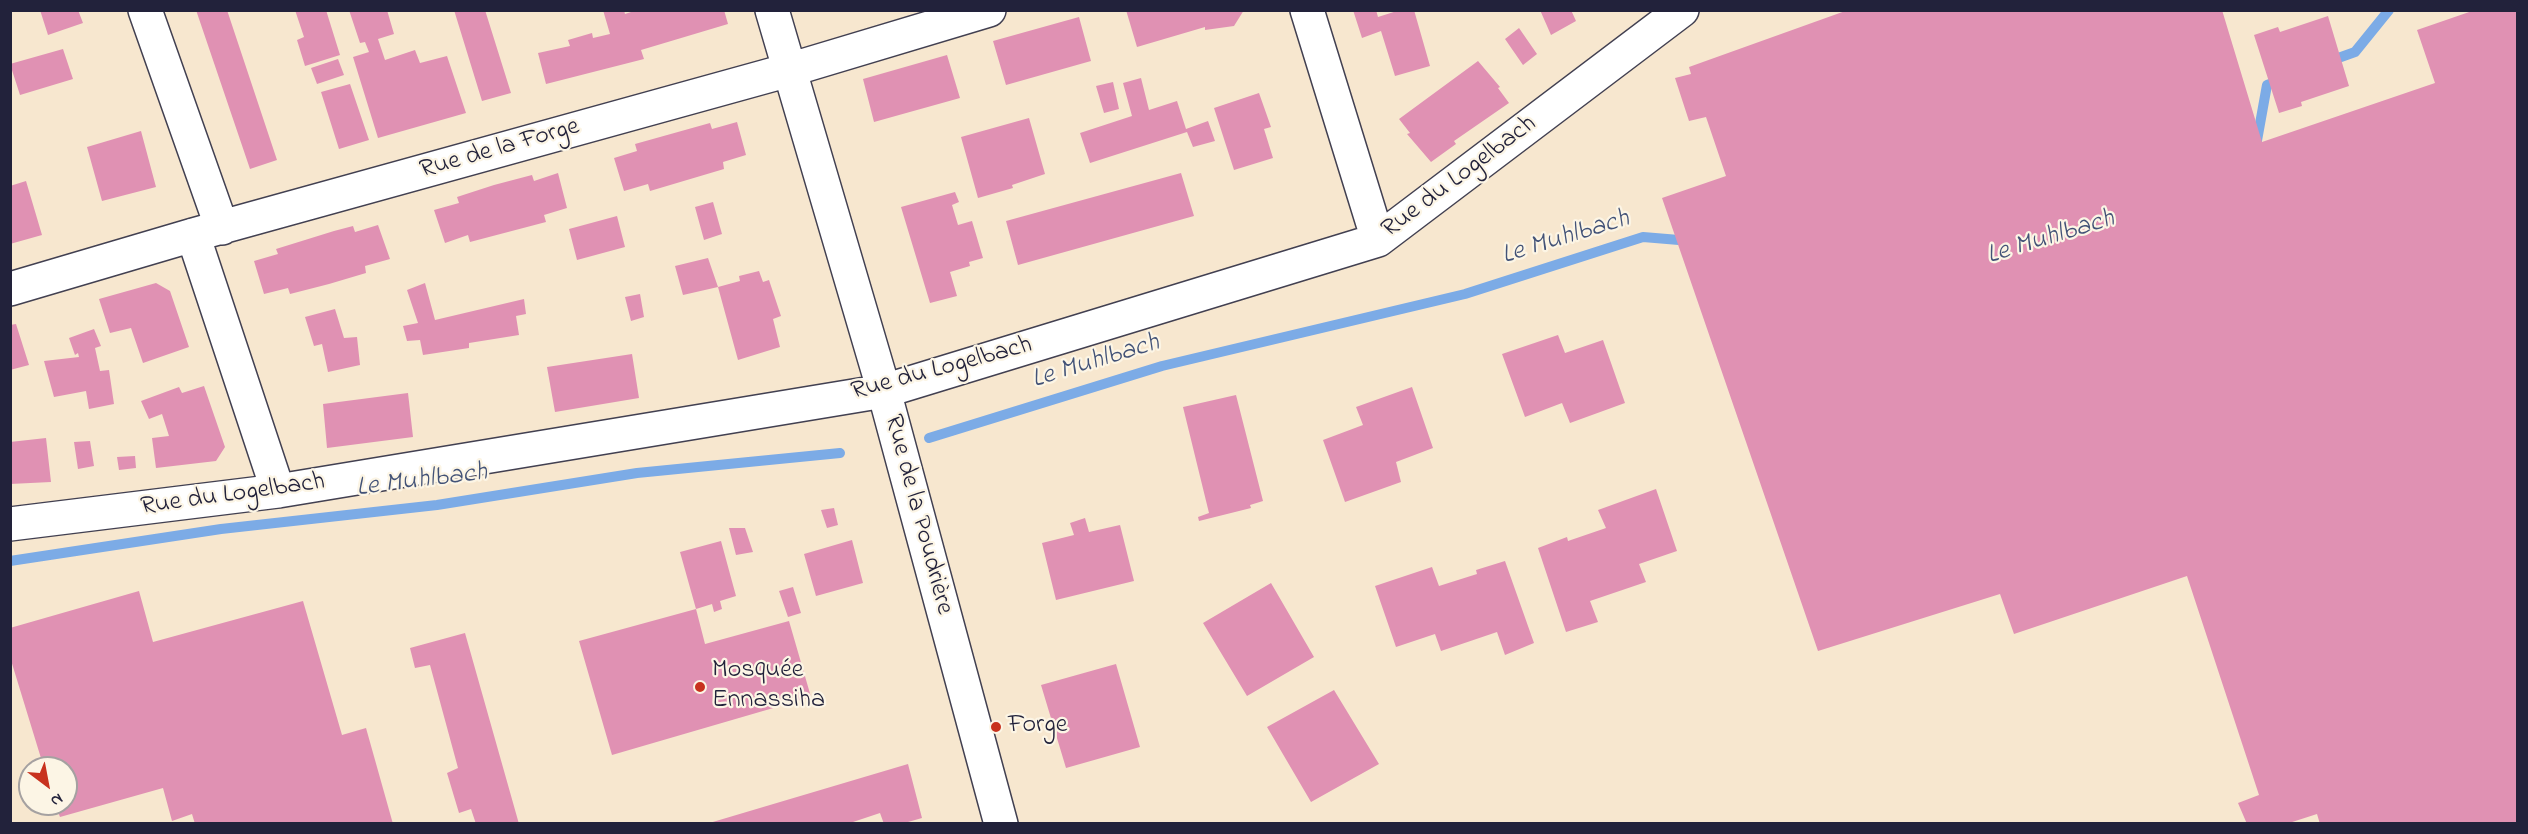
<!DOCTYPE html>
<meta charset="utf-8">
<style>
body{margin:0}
#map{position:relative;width:2528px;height:834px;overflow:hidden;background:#f7e7cf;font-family:"Indie Flower",sans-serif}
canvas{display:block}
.frame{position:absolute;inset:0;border:12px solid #22223b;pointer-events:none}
.north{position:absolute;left:18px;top:756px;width:60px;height:60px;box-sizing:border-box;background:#fcf5e5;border:2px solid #a5a1a1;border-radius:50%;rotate:148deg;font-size:16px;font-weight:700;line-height:24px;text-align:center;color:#22223b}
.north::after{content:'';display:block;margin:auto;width:21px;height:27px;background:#c8321e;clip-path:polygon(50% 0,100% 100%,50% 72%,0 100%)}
</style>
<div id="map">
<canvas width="2528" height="834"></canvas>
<div class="frame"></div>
<div class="north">N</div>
</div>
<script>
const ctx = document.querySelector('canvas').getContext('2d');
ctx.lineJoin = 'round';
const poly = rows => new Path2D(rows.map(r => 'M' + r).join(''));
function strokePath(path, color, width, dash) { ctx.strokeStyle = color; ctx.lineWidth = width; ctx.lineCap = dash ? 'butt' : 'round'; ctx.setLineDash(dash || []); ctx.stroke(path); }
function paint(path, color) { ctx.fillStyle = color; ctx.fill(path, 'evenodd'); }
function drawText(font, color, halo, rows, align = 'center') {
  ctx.font = font + ' "Indie Flower",sans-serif'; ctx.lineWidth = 4.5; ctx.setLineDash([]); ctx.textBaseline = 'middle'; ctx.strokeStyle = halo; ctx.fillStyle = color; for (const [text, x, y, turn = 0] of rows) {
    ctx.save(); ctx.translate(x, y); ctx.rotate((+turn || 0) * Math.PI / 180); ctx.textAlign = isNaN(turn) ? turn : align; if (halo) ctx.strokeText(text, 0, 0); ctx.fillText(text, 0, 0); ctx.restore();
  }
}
strokePath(poly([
 [2327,62,2355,52,2389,10],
 [2256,146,2267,85,2281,80],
 [929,438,1162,366,1465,294,1643,237,1691,241],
 [10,561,221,529,437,505,637,473,840,453]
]), '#7cabe6', 10);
paint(poly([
 [40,10,78,10,83,23,48,35],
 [196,10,227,10,277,160,250,169],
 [295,10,326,10,340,55,305,66,297,40,304,37],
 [349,10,387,10,394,34,378,39,385,60,415,50,420,63,447,56,466,113,378,138,353,57,369,52,365,42,360,43],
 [454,10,485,10,511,93,482,101],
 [603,10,624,10,625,14,637,10,724,10,728,24,641,50,644,59,546,84,538,53,570,46,568,40,592,33,593,38,610,34],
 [1126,10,1244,10,1234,26,1205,30,1205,27,1137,47],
 [1353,10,1376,10,1378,17,1400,10,1414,10,1430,66,1395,76,1381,31,1362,38],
 [1540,10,1571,10,1576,21,1551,35],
 [1848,10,2222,10,2262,142,2435,83,2417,30,2475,10,2517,10,2517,824,2320,824,2317,814,2286,824,2247,824,2238,803,2259,795,2187,576,2014,634,2000,594,1818,651,1662,198,1726,176,1706,117,1689,121,1675,78,1691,74,1689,67],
 [2328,16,2349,86,2301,102,2302,106,2279,113,2254,35,2278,27,2280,32],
 [1079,17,1091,61,1006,85,993,41],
 [1519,28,1537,54,1523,65,1505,39],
 [63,49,73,79,20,95,10,64],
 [947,55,960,98,874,122,863,79],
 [338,59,344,75,317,84,311,68],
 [1478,61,1500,87,1498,88,1509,103,1454,141,1456,144,1431,162,1407,134,1410,133,1399,119],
 [1141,78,1149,110,1177,101,1186,129,1208,121,1215,141,1193,147,1187,132,1090,163,1080,133,1132,116,1123,83],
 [1113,82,1119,109,1104,113,1096,86],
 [350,84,369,140,339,149,321,92],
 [1259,93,1271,127,1264,129,1273,158,1234,170,1214,108],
 [1029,118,1045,174,1012,185,1013,188,978,198,961,137],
 [737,122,746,155,723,162,724,169,650,191,648,184,624,191,614,158,637,151,635,144,710,123,712,129],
 [141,131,156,187,102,201,87,147],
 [558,173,567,208,544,215,546,222,470,242,468,235,445,243,434,210,459,203,457,197,494,185,532,175,534,181],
 [1181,173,1194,216,1018,265,1006,221],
 [26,181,42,235,10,244,10,186],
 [955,192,959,202,952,205,958,225,972,221,983,258,969,262,970,266,950,272,957,296,930,303,901,207],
 [713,202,722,234,704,240,695,207],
 [617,216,625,247,577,260,569,229],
 [378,225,390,259,365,266,366,273,329,284,290,294,288,288,264,294,254,261,278,254,276,249,334,231,353,226,355,232],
 [708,258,718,287,683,295,675,266],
 [759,271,763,282,769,280,781,316,773,319,780,347,738,360,718,287,740,281,739,276],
 [156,283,170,291,189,347,143,363,131,328,110,333,99,299],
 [425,283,435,320,524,299,526,314,516,316,519,335,469,343,469,348,423,355,420,340,407,341,403,326,418,323,407,290],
 [640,294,644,317,631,321,625,297],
 [335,309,344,338,357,337,360,365,328,372,322,344,314,346,305,317],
 [16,324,29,365,10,370,10,325],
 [94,329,101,346,95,348,100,371,109,370,114,404,89,409,86,391,54,397,44,361,79,357,78,353,75,355,69,338],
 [1558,335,1565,353,1603,340,1625,403,1570,423,1562,403,1525,417,1502,354],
 [632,354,639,398,555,412,547,367],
 [204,386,225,447,216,461,156,468,152,438,169,436,162,414,149,419,141,401,179,387,182,393],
 [1412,387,1433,448,1396,462,1401,482,1345,502,1323,440,1363,425,1356,407],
 [408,393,413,437,327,448,323,404],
 [1236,395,1263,501,1250,505,1251,508,1199,521,1198,517,1209,513,1183,407],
 [46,438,51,482,10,484,10,442],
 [90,441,94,466,78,469,74,442],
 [135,456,136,468,119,470,117,457],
 [1656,489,1677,551,1639,564,1646,582,1590,601,1598,622,1566,632,1538,548,1567,537,1568,541,1606,528,1598,510],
 [834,508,838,525,827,528,821,510],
 [1085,518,1089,532,1120,525,1134,581,1056,600,1042,543,1074,535,1070,523],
 [729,528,745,528,753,552,736,555],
 [852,540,863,583,816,596,804,554],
 [721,541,736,596,720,601,722,609,714,612,712,604,696,609,680,552],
 [1505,561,1534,643,1505,655,1497,632,1441,651,1435,634,1396,647,1375,586,1432,567,1439,586,1477,574,1476,570],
 [1271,583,1314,657,1247,696,1203,623],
 [793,587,801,613,788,617,779,591],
 [139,591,153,642,303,601,342,735,366,728,393,824,195,824,192,814,172,821,163,788,60,817,55,804,66,804,66,768,44,768,10,657,10,628],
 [696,609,705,644,789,621,811,697,612,755,579,641],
 [465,633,519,824,476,824,471,809,459,813,447,773,458,768,430,665,415,668,410,648],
 [1116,664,1140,747,1066,768,1041,685],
 [1334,690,1379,764,1311,802,1267,727],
 [908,764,922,818,901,824,884,824,880,813,847,824,706,824]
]), '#e091b3');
const minor = poly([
 [145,10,222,228],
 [772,10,884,391,1001,824],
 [1307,10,1378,240],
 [193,235,278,491],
 [10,289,193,235,789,70,989,10],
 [10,524,278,491,884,391,1378,240,1682,10]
]);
strokePath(minor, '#424051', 36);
strokePath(minor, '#fff', 33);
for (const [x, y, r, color] of [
 [700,687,6,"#c8321e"],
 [996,727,6,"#c8321e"]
]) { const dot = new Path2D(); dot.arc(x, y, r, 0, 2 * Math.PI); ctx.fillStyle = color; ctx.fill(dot); strokePath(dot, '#fcf5e5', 2); }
drawText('26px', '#22223b', '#fcf5e5', [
 ["Rue de la Forge",500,150,-16],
 ["Rue du Logelbach",1460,178,-37],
 ["Rue du Logelbach",942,370,-15],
 ["Rue du Logelbach",233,496,-8],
 ["Rue de la Poudrière",917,515,75]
]);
drawText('26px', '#22223b', '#fcf5e5', [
 ["Mosquée",712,672],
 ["Ennassiha",712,702],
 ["Forge",1008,727]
], 'left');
drawText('italic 27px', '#425277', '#fcf5e5', [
 ["Le Muhlbach",1566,239,-17],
 ["Le Muhlbach",2051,239,-17],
 ["Le Muhlbach",1096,363,-17],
 ["Le Muhlbach",422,482,-7]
]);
</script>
